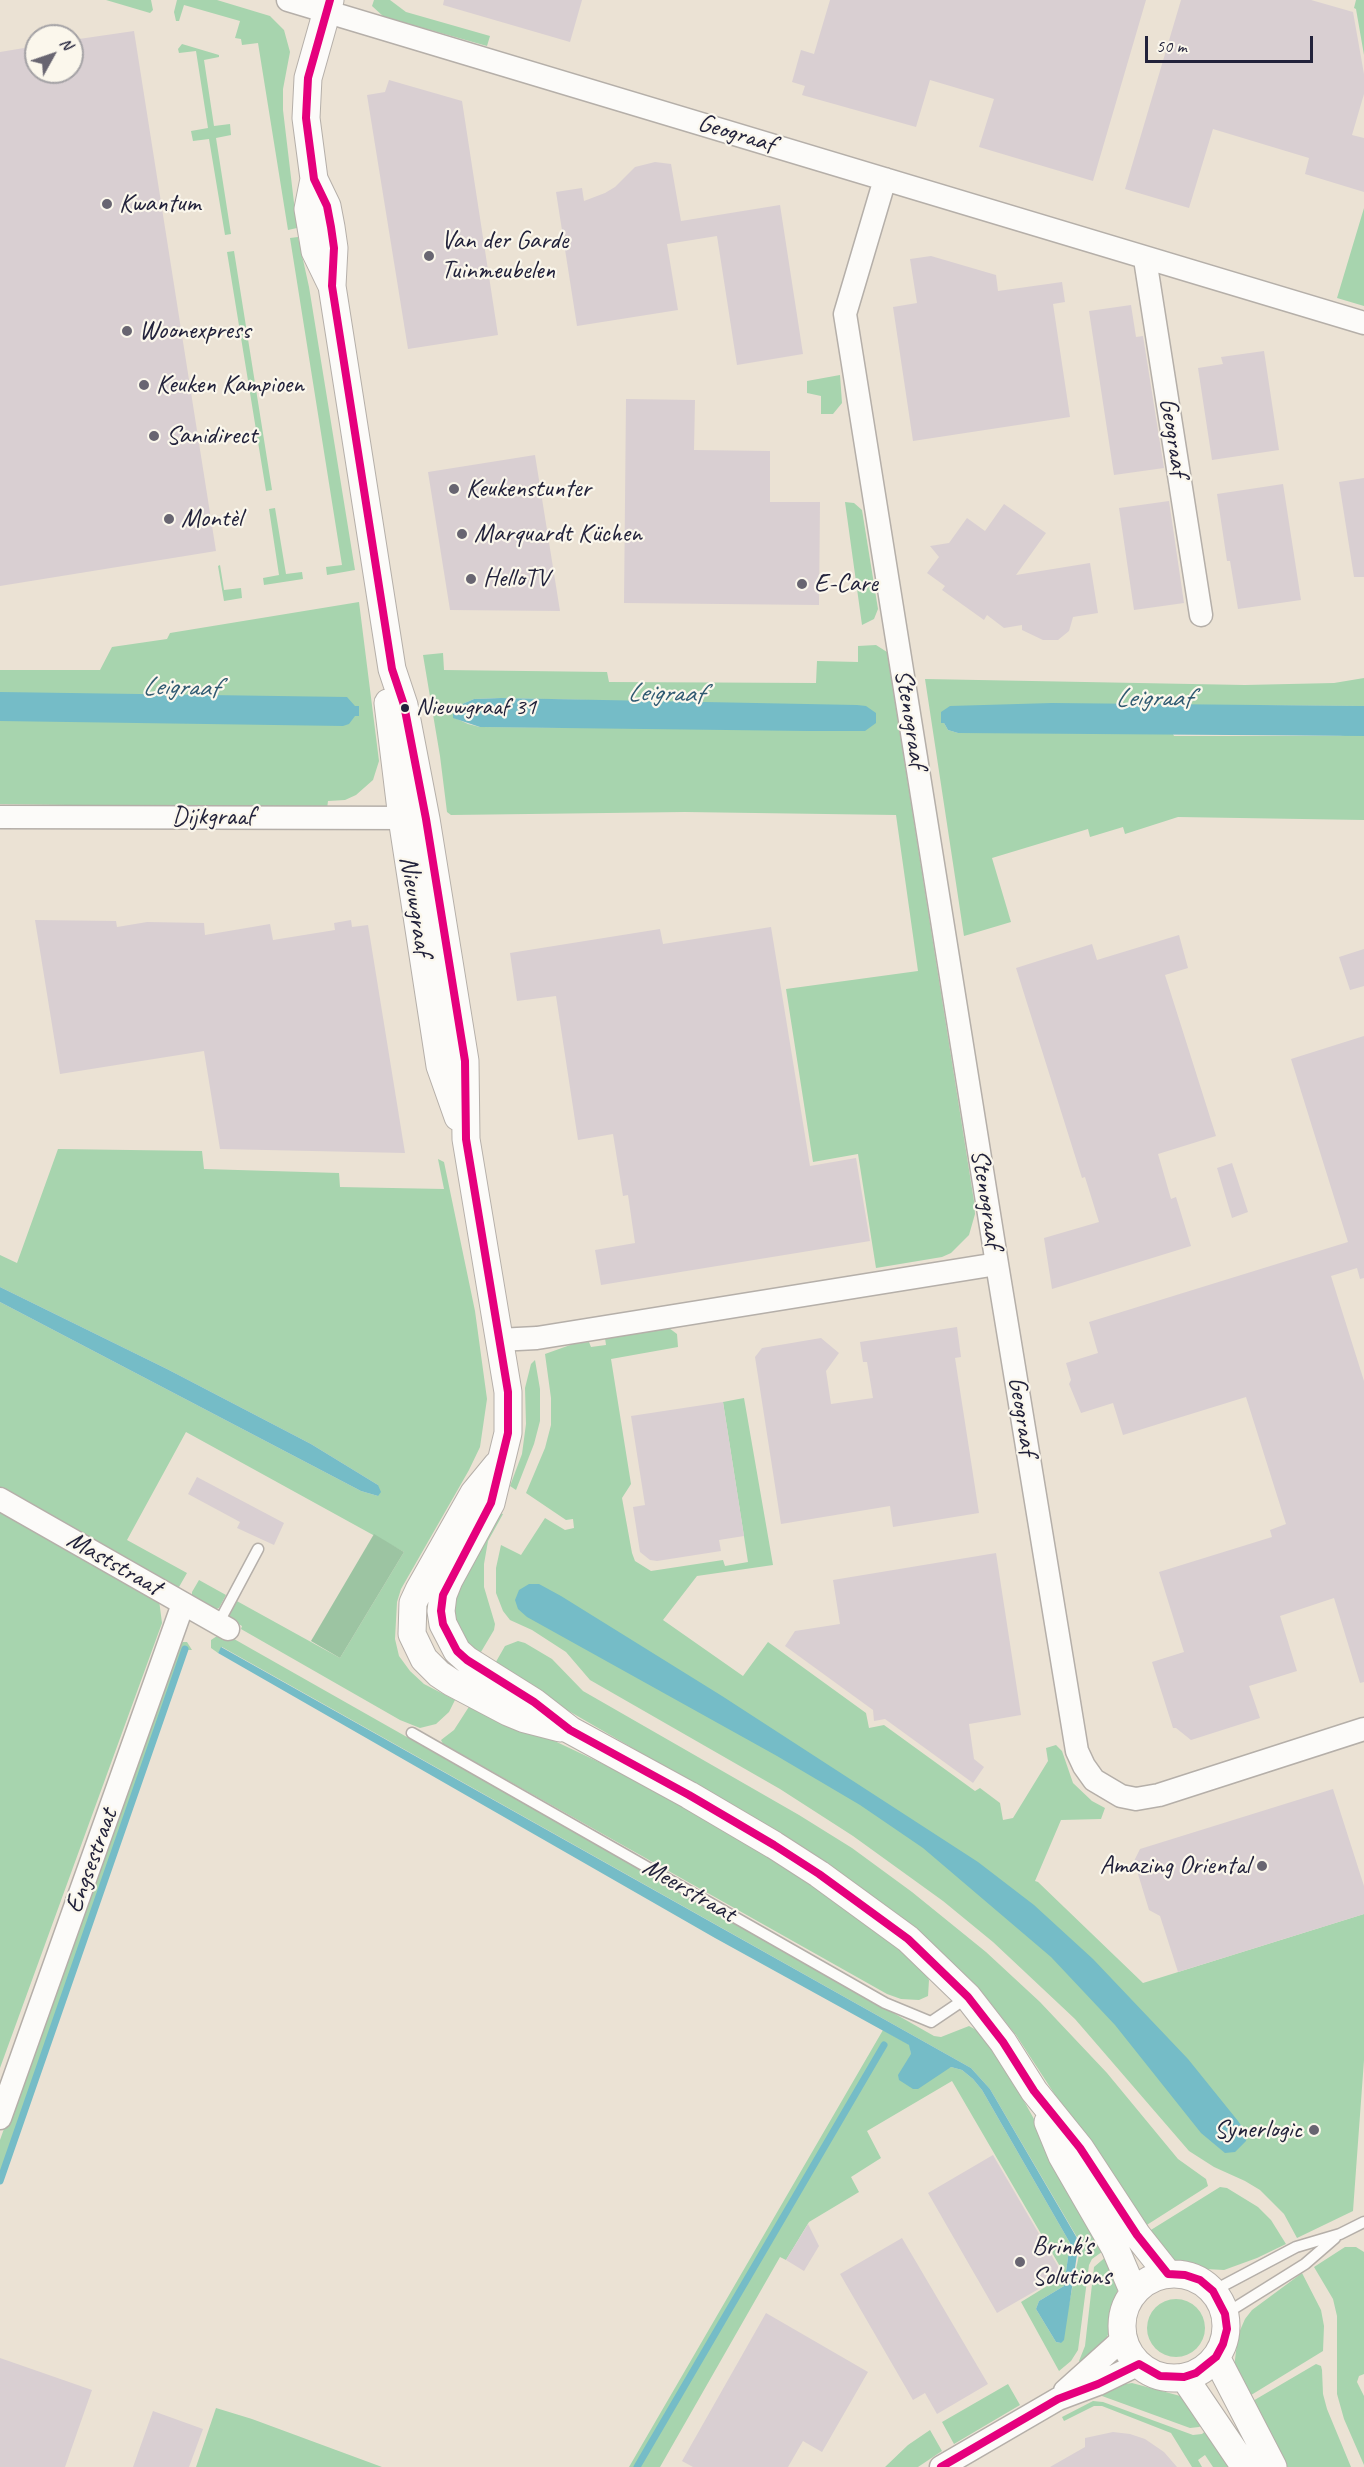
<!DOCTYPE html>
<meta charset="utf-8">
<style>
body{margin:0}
#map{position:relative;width:1364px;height:2467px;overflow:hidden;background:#ebe2d4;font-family:Caveat,sans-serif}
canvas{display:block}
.north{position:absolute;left:24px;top:24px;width:60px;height:60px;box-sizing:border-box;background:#fbf7ec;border:2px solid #a4a2a5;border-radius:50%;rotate:50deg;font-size:16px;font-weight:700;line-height:24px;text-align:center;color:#22223b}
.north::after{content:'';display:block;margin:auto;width:21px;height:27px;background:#686571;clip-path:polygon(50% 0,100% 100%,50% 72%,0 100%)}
.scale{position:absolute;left:1145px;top:36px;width:168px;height:27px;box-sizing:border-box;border:3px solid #22223b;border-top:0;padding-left:8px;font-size:18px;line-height:21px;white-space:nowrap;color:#22223b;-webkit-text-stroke:4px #fbf7ec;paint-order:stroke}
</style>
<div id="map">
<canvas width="1364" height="2467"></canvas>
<div class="north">N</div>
<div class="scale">50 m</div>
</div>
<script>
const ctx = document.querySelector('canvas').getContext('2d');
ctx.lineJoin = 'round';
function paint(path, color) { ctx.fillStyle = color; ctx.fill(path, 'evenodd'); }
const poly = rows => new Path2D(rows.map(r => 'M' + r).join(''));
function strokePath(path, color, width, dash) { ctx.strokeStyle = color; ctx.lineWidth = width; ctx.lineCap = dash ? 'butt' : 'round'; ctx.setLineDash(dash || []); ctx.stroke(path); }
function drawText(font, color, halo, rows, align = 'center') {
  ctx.font = font + ' Caveat,sans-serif'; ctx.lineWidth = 4.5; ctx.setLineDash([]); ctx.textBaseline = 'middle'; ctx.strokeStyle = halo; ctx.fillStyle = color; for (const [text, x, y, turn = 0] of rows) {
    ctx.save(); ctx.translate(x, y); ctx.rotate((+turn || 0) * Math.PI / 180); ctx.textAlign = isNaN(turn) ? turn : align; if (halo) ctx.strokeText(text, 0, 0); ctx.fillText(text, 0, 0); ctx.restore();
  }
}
paint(poly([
 [106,0,151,0,153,10,150,13],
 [177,0,217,0,270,16,284,30,290,52,283,89,283,110,297,228,288,230,258,43,242,45,241,39,235,38,240,21,184,5,179,21,176,21,174,12],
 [374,0,390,0,406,12,490,36,487,46,384,17,372,6],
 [1356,0,1364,0,1364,55,1356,9,1354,8],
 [182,44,219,55,219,57,204,60,214,126,230,124,231,135,216,138,231,234,225,235,209,139,193,141,191,131,208,128,196,51,179,53,178,49],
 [1364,208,1364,306,1337,298],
 [298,237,309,287,355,570,327,575,326,567,342,565,290,238],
 [234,251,272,490,266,491,227,252],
 [840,375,842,403,833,414,821,414,821,396,807,393,807,381],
 [845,502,854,503,862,510,878,609,874,619,862,625],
 [275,508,286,574,302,572,303,579,264,585,263,578,279,575,269,509],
 [220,565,224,590,241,588,242,598,224,601,218,566],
 [359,602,379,761,373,780,356,795,345,800,328,801,327,809,0,804,0,670,100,670,112,647,167,639,170,633],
 [876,645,887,652,974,1201,975,1214,969,1235,951,1253,942,1257,876,1268,858,1154,813,1162,786,989,918,971,896,815,685,812,451,815,447,812,440,756,423,655,443,653,444,670,607,672,609,682,816,683,817,661,858,662,858,646],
 [501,698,588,700,617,728,480,727,468,724,455,718,453,708,474,699],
 [1364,678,1364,706,1193,705,950,715,941,712,941,723,944,723,948,730,958,733,1169,726,1174,736,1340,736,1364,731,1364,820,1178,817,1125,834,1123,827,1090,837,1088,829,992,858,1011,922,964,936,925,679,1245,685,1334,683],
 [58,1149,202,1151,204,1169,339,1173,340,1187,444,1189,438,1159,444,1162,475,1311,487,1399,480,1447,469,1470,401,1589,397,1602,395,1639,399,1656,410,1671,424,1684,455,1700,449,1712,436,1724,420,1728,400,1720,241,1629,242,1626,229,1619,228,1614,235,1600,340,1658,404,1552,186,1432,127,1540,187,1573,179,1587,172,1590,0,1493,0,1302,361,1491,378,1496,378,1485,311,1444,167,1369,0,1287,0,1255,17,1263],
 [669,1328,677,1334,678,1347,611,1359,631,1484,622,1498,632,1553,635,1561,651,1571,723,1560,725,1566,748,1562,723,1402,744,1398,773,1565,697,1576,663,1620,743,1676,768,1642,866,1713,869,1728,884,1725,975,1791,980,1788,1000,1803,1003,1820,1013,1818,1048,1761,1046,1748,1056,1745,1062,1751,1073,1783,1092,1801,1105,1808,1101,1819,1061,1820,1035,1881,1038,1882,1143,1983,1364,1914,1364,2060,1353,2211,1297,2238,1284,2214,1260,2190,1245,2181,1214,2167,1189,2151,1075,2019,993,1942,943,1901,853,1836,780,1789,590,1680,566,1652,532,1630,510,1620,503,1611,496,1593,496,1568,501,1545,521,1555,545,1518,565,1530,574,1528,573,1519,566,1520,526,1493,545,1448,551,1425,551,1398,545,1354,573,1344,589,1342,591,1347,606,1345,605,1338],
 [535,1360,540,1389,540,1421,534,1444,516,1490,510,1486,522,1454,526,1424,525,1388,531,1364],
 [0,1506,159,1600,162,1623,0,2068],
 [497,1512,503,1514,488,1541,484,1564,484,1587,495,1624,494,1630,478,1657,471,1650,456,1624,454,1609,455,1593],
 [199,1580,226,1595,219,1608,214,1610,192,1599,192,1592],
 [220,1634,227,1635,934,2036,941,2037,969,2026,980,2032,1014,2083,1106,2249,1092,2259,1089,2265,1078,2350,1071,2361,1059,2371,1021,2302,1065,2275,952,2081,867,2131,881,2158,851,2177,859,2192,809,2222,786,2260,780,2257,660,2467,629,2467,883,2030,910,2045,911,2054,945,2069,951,2067,962,2070,973,2079,982,2090,1070,2243,1064,2286,1039,2301,1036,2309,1056,2342,1061,2343,1081,2245,1078,2239,990,2089,971,2068,222,1647,218,1653,211,1648,211,1640],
 [518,1641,525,1643,552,1659,583,1691,799,1815,852,1848,912,1892,986,1952,1040,2002,1107,2073,1178,2159,1206,2179,1208,2186,1142,2228,1016,2035,976,1985,906,1922,679,1775,493,1667,505,1646],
 [183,1642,187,1642,192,1650,184,1650,0,2181,0,2140,141,1743,179,1645],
 [472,1702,654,1788,784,1864,864,1920,922,1969,929,1980,928,1996,919,2000,901,1999,887,1994,443,1744,441,1740,454,1730],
 [1220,2187,1227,2188,1258,2207,1271,2220,1286,2244,1257,2258,1224,2270,1206,2269,1168,2258,1146,2233],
 [1345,2247,1356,2247,1364,2252,1364,2374,1359,2376,1357,2382,1364,2396,1364,2465,1344,2419,1337,2394,1337,2316,1333,2299,1314,2267],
 [1108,2255,1117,2281,1117,2296,1111,2328,1105,2341,1080,2363,1079,2361,1085,2346,1094,2267],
 [1302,2273,1321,2310,1324,2326,1323,2351,1243,2400,1233,2376,1238,2335,1245,2319,1252,2310],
 '1147 2328a29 29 0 1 1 58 0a29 29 0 1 1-58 0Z',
 [1316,2364,1321,2366,1322,2370,1323,2394,1327,2409,1351,2467,1280,2467,1246,2405],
 [1132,2383,1184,2397,1207,2423,1199,2427,1190,2428,1102,2396,1096,2396,1119,2385],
 [1008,2384,1020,2405,954,2444,942,2422],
 [1093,2401,1103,2402,1193,2435,1202,2434,1210,2427,1237,2467,1213,2467,1205,2455,1198,2460,1202,2467,1192,2467,1171,2433,1102,2406,1094,2406,1064,2421,1062,2417],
 [216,2408,252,2419,382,2467,196,2467],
 [930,2430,942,2451,918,2467,885,2467,908,2445]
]), '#a7d4ae');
paint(poly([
 [374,1534,404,1552,340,1658,311,1641]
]), '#9cc4a2');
paint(poly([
 [0,692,347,697,355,706,359,706,359,716,355,716,349,724,343,726,0,721],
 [501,698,857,705,866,706,876,713,876,723,865,731,809,731,480,727,453,718,453,708,474,699],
 [1052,703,1364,706,1364,736,958,733,948,730,944,723,941,723,941,712,950,706],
 [0,1287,167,1369,311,1444,378,1485,381,1492,378,1496,361,1491,0,1302],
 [529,1584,539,1584,561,1596,722,1696,978,1862,1034,1905,1093,1959,1188,2059,1238,2121,1247,2134,1246,2141,1235,2152,1225,2153,1201,2133,1115,2025,1051,1957,923,1848,860,1805,777,1756,527,1617,518,1609,515,1600,519,1590],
 [221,1647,971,2068,990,2089,1081,2245,1078,2248,1064,2340,1061,2343,1056,2342,1036,2309,1039,2301,1064,2286,1070,2243,982,2090,973,2079,962,2070,951,2067,918,2089,913,2089,899,2080,898,2075,911,2054,909,2045,715,1938,218,1653]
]), '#75bcc7');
strokePath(poly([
 [0,2181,185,1649],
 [637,2467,884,2045]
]), '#75bcc7', 7);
paint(poly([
 [444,0,582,0,570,42,443,5],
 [830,0,1146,0,1093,181,979,147,994,99,930,80,916,127,802,95,805,86,792,82,801,50,814,54],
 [1181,0,1311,0,1353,12,1364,74,1364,94,1352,135,1364,138,1364,192,1305,174,1309,158,1213,129,1189,208,1125,189],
 [134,31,216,551,0,586,0,52,36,46,36,72,72,72,72,40],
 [389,80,462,101,498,335,408,349,367,95,385,92],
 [655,162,671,164,681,221,780,205,803,354,737,365,717,236,667,244,678,310,577,326,556,192,582,188,584,201,605,193,615,187,635,167],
 [931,256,996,275,998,291,1062,282,1065,302,1053,304,1070,417,913,441,893,307,917,303,910,259],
 [1131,305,1136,337,1143,336,1164,468,1114,475,1089,311],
 [1264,351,1279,450,1212,460,1198,368,1223,364,1221,357],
 [626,399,695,400,694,450,770,451,770,502,820,502,819,605,624,603],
 [535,455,560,611,450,610,428,472],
 [1364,478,1364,577,1354,577,1339,482],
 [1283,484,1301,600,1238,609,1230,561,1227,561,1217,494],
 [1169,501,1184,603,1134,610,1119,508],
 [1004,504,1046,533,1016,575,1090,563,1098,613,1073,617,1069,631,1058,640,1043,640,1022,630,1022,625,1004,628,987,615,984,620,942,590,945,586,927,573,939,557,930,546,949,543,967,518,985,531],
 [35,920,116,921,117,927,147,922,204,923,205,935,270,924,273,940,335,930,334,923,351,920,352,927,368,925,405,1153,220,1149,204,1051,60,1074],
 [771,927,810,1166,856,1158,870,1241,601,1285,595,1250,635,1243,628,1195,623,1196,613,1134,578,1140,556,996,517,1001,510,953,660,929,663,944],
 [1179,935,1188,968,1165,975,1216,1136,1158,1154,1171,1199,1176,1197,1191,1246,1052,1289,1044,1238,1099,1222,1085,1177,1082,1178,1016,968,1092,944,1097,960],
 [1364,949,1364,986,1350,990,1339,957],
 [1364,1036,1364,1278,1360,1279,1357,1268,1331,1276,1364,1381,1364,1682,1360,1683,1334,1598,1280,1616,1297,1671,1249,1686,1260,1718,1191,1740,1176,1728,1173,1728,1152,1662,1184,1652,1159,1572,1272,1537,1270,1530,1286,1524,1246,1397,1123,1435,1113,1403,1081,1413,1069,1384,1071,1380,1066,1363,1098,1353,1089,1322,1348,1242,1291,1059],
 [1232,1163,1248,1212,1232,1218,1217,1168],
 [957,1327,961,1357,955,1358,979,1513,893,1527,890,1506,781,1524,755,1357,762,1348,821,1338,839,1353,826,1371,831,1404,873,1398,867,1362,863,1362,860,1342],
 [723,1402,744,1536,719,1540,721,1551,657,1561,650,1560,640,1552,633,1507,645,1505,631,1416],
 [197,1477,284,1523,274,1545,237,1528,240,1522,188,1494],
 [996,1553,1021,1715,969,1724,974,1759,984,1767,973,1783,885,1719,874,1721,873,1710,785,1646,795,1631,840,1624,833,1580],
 [1333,1789,1364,1886,1364,1914,1178,1972,1160,1916,1149,1910,1134,1861,1140,1849],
 [993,2155,1063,2275,997,2313,928,2193],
 [808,2224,819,2246,804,2271,786,2260],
 [902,2238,988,2384,937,2414,925,2393,913,2400,840,2274],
 [766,2313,868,2372,822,2452,803,2441,788,2467,693,2467,682,2461],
 [0,2358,92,2390,65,2467,0,2467],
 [153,2411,203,2429,189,2467,133,2467],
 [1113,2432,1130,2434,1145,2439,1164,2452,1177,2467,1050,2467,1085,2447,1085,2438]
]), '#d9cfd2');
const service = poly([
 [218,1624,258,1549],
 [412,1733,885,2003,931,2022,968,1997],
 [1213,2291,1296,2247,1340,2234,1364,2222],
 [1225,2314,1305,2264,1335,2238]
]);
const minor = poly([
 [288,0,1364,323],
 [885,179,845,314,997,1264],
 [1145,259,1201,615],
 [0,817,418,818],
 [498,1340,537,1338,997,1264,1077,1751,1084,1766,1094,1780,1121,1796,1136,1799,1159,1795,1364,1729],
 [0,1499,228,1629],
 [0,2118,183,1604],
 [1065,2391,1124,2338],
 [941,2467,1058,2399,1098,2384,1139,2364]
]);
const tertiary = poly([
 [330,0,308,78,306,118,314,179,327,206,331,227,334,248,332,286,392,669,404,705,426,819,465,1061,466,1139,508,1392,508,1433,491,1503,449,1580,443,1595,441,1611,443,1624,457,1651,467,1660,534,1702,570,1730,689,1795,774,1845,819,1874,908,1939,968,1997,1003,2042,1034,2091,1080,2148,1137,2235,1168,2274],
 [314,179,308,209,315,251,331,284],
 [388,703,402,818,440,1066,458,1117],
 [497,1465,474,1493,419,1590,413,1603,412,1634,424,1659,439,1674,451,1682,508,1712,525,1719,560,1728],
 [1048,2122,1062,2156,1115,2248,1134,2293],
 '1122 2326a52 52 0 1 1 104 0a52 52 0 1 1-104 0Z',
 [1216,2357,1273,2467],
 [1184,2377,1245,2467]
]);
strokePath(service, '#b5afa9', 13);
strokePath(minor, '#b5afa9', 25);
strokePath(tertiary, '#b5afa9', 29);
strokePath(service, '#fcfbf9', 10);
strokePath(minor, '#fcfbf9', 22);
strokePath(tertiary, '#fcfbf9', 27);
strokePath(poly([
 [330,0,308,78,306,118,314,179,327,206,331,227,334,248,332,286,392,669,404,705,426,819,465,1061,466,1139,508,1392,508,1433,491,1503,443,1595,441,1611,443,1624,457,1651,467,1660,534,1702,570,1730,689,1795,774,1845,819,1874,908,1939,968,1997,1003,2042,1034,2091,1080,2148,1137,2235,1168,2274,1185,2275,1200,2280,1213,2291,1225,2314,1227,2329,1223,2344,1216,2357,1196,2373,1184,2377,1160,2376,1139,2364,1098,2384,1058,2399,941,2467]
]), '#e5007d', 8);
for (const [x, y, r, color] of [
 [107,204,6,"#686571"],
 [429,256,6,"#686571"],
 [127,331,6,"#686571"],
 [144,385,6,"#686571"],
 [154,436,6,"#686571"],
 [454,489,6,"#686571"],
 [169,519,6,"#686571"],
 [462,534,6,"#686571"],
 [471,579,6,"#686571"],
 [802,584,6,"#686571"],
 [405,708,5,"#22223b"],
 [1262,1866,6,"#686571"],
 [1314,2130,6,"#686571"],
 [1020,2262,6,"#686571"]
]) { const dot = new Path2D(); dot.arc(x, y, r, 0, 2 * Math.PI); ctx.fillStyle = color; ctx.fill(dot); strokePath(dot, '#fbf7ec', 2); }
drawText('24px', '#22223b', '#fbf7ec', [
 ["Nieuwgraaf 31",416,708]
], 'left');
drawText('26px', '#22223b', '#fbf7ec', [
 ["Geograaf",736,134,17],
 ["Geograaf",1173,437,81],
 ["Stenograaf",910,719,81],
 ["Dijkgraaf",213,817],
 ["Nieuwgraaf",415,906,81],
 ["Stenograaf",986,1199,81],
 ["Geograaf",1022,1416,81],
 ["Maststraat",114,1564,30],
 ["Engsestraat",92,1861,-70],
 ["Meerstraat",689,1891,30]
]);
drawText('26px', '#22223b', '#fbf7ec', [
 ["Kwantum",119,204],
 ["Van der Garde",441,241],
 ["Tuinmeubelen",441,271],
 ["Woonexpress",139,331],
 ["Keuken Kampioen",156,385],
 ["Sanidirect",166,436],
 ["Keukenstunter",466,489],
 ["Montèl",181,519],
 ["Marquardt Küchen",474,534],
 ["HelloTV",483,579],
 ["E-Care",814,584],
 ["Amazing Oriental",1250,1866,"right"],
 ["Synerlogic",1302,2130,"right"],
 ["Brink's",1032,2247],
 ["Solutions",1032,2277]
], 'left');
drawText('italic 27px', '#2f5971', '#fbf7ec', [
 ["Leigraaf",180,688,1],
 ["Leigraaf",665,694,1],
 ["Leigraaf",1153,699]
]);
</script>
